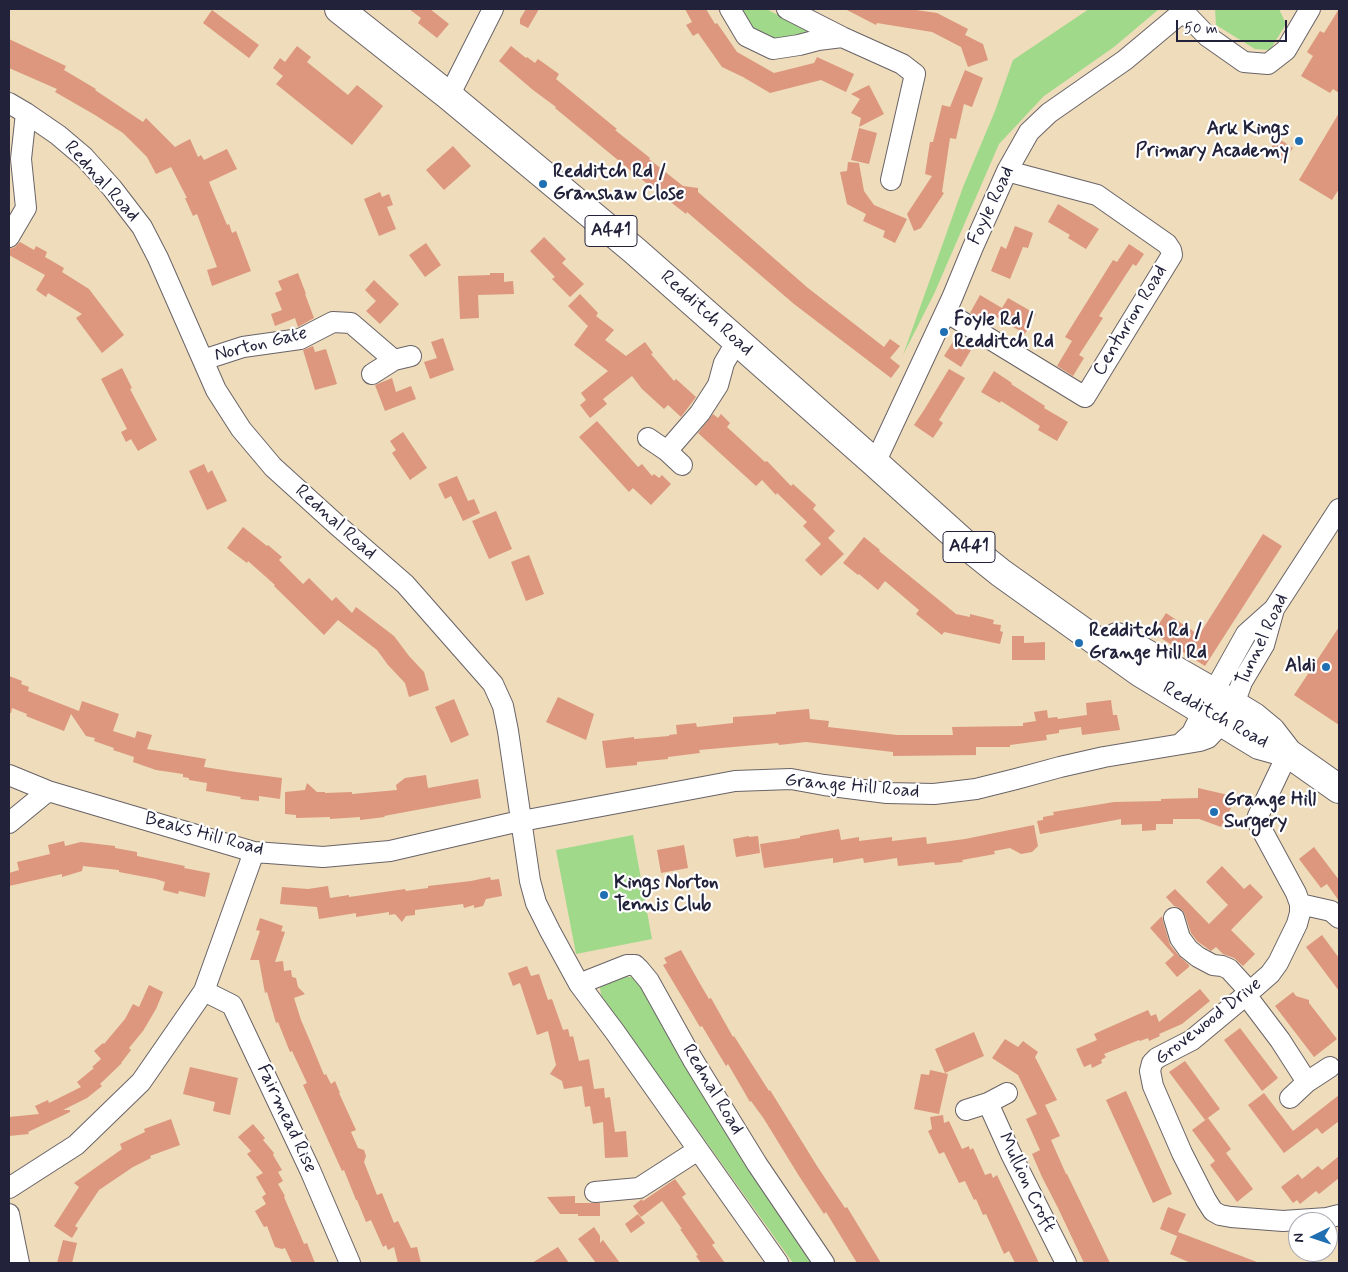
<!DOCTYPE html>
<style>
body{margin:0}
#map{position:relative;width:1348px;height:1272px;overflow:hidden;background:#eedcba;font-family:Mynerve,sans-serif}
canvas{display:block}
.frame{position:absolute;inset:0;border:10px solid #22223b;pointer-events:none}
.north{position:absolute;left:1288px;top:1212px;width:50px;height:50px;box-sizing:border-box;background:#fff;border:1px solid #a7a7b1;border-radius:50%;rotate:266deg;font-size:14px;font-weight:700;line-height:20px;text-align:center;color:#22223b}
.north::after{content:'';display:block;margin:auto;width:18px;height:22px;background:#1f6fb2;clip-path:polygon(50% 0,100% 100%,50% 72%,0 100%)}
.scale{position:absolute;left:1176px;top:20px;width:111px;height:22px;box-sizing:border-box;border:2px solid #22223b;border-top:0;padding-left:6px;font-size:15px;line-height:18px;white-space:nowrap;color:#22223b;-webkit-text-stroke:4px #fff;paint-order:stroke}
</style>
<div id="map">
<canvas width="1348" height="1272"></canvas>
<div class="frame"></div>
<div class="north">N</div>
<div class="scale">50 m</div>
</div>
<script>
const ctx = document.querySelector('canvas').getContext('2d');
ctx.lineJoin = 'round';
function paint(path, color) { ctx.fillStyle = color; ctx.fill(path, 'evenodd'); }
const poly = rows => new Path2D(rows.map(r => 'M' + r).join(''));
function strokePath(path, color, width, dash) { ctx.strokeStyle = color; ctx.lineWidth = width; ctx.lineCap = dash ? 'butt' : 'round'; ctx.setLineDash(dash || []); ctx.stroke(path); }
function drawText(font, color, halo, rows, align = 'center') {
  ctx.font = font + ' Mynerve,sans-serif'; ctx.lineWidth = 4.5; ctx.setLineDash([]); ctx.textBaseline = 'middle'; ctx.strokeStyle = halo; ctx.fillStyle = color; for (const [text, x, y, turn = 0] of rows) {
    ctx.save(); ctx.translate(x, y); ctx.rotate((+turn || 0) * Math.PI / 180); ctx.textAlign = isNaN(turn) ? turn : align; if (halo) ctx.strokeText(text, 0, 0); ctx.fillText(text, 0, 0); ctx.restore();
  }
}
paint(poly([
 [740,9,766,9,810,31,806,36,772,43,752,34],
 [1089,9,1159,9,1114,47,1044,96,999,144,934,294,903,355,963,187,995,111,1013,60],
 [1215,9,1280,9,1280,11,1286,24,1270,50,1255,49,1216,25],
 [633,835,652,939,576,954,556,850],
 [621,977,631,977,644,986,817,1263,793,1263,601,995,600,987,602,983]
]), '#a1d98b');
paint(poly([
 [409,9,430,9,449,24,437,38,418,23,421,18],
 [526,9,539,9,528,28,520,24,520,19],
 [685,9,706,9,715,24,717,23,737,52,774,73,814,63,817,57,854,74,846,92,821,80,770,93,743,77,722,67,698,33,693,36,686,25,692,22],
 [845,9,909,9,937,13,968,29,965,35,983,44,988,60,968,67,961,47,932,32,877,23,876,25],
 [1339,9,1339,93,1333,89,1330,93,1301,76,1313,56,1307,52,1320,31,1324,33],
 [212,10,259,45,249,58,203,23],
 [9,39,66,66,64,70,96,89,95,90,143,122,146,118,175,147,190,139,198,157,201,155,204,160,227,149,237,169,209,182,227,225,229,224,232,233,236,231,251,271,212,286,207,270,217,267,197,214,193,216,185,198,187,198,171,167,156,174,147,157,123,133,95,115,55,92,57,89,9,68],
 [297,46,311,57,307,62,348,95,357,85,383,106,352,145,276,84,283,76,273,68,280,58,285,62],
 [511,46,526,58,527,57,535,63,538,59,559,74,556,79,617,129,615,130,650,158,649,159,683,186,698,188,698,192,808,288,884,347,890,339,900,346,890,358,900,366,891,378,794,304,687,212,686,214,636,175,555,108,556,107,533,90,499,61],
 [965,70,983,78,972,107,964,104,956,139,950,138,942,192,944,193,921,228,914,231,907,214,932,176,925,174,930,142,933,142,942,105,950,107],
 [869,85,884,114,859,127,861,118,851,113,860,99,851,94],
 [1339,113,1339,189,1332,200,1299,180],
 [859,128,877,133,869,164,851,160],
 [1278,138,1293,148,1283,162,1268,152],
 [453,146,471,166,444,190,426,170],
 [848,162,859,163,864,191,874,205,907,219,895,243,883,237,885,231,863,221,866,214,847,204,840,172,847,171],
 [380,192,382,197,389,194,393,205,387,207,396,229,379,236,364,199],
 [1058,204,1099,229,1086,249,1068,238,1070,235,1048,222],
 [1015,226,1033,233,1028,248,1023,247,1010,279,991,271,1001,246,1006,249],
 [544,237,566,259,562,263,584,284,570,297,552,279,555,277,530,251],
 [20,242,34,250,36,246,47,252,45,257,64,268,62,272,89,289,124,335,102,353,76,318,82,314,48,293,46,297,36,290,45,275,9,255,9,249,15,247],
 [426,243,441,265,425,277,409,255],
 [1129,244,1144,254,1136,266,1133,264,1099,316,1103,318,1079,355,1084,358,1073,376,1057,366,1072,341,1065,337,1113,260,1117,262],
 [298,273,306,294,305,294,314,318,298,327,295,318,275,326,271,314,282,310,275,293,282,290,278,281],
 [490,273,504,273,504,282,513,281,514,294,478,295,479,318,460,319,458,276,490,275],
 [374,280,399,304,380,324,366,311,376,301,365,290],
 [580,294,598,313,596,316,614,330,605,340,626,356,645,342,653,353,651,354,674,381,676,379,696,397,681,417,668,405,664,409,642,389,632,376,603,399,607,404,590,418,580,405,586,400,581,393,608,371,574,345,588,326,568,306],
 [980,295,1002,308,1008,298,1036,314,1025,334,993,315,992,318,985,314,982,319,970,313],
 [443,338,454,370,430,379,424,362,437,358,431,342],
 [954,340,971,350,961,367,944,356],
 [313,346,315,352,326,349,337,384,315,390,303,350],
 [122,368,132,388,130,389,157,440,138,451,131,439,126,442,121,432,127,429,101,379],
 [949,369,965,378,939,420,943,423,933,438,914,425,924,410],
 [994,371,1012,383,1011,384,1045,406,1044,408,1068,422,1057,441,1038,430,1040,426,1001,401,1000,403,981,392],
 [392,378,396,392,411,386,416,399,385,411,375,385],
 [713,414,718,418,721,414,730,423,727,427,765,462,767,461,791,486,793,484,816,505,813,509,835,531,828,538,844,554,821,576,805,560,821,544,803,526,807,522,777,493,776,495,762,480,756,486,698,433],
 [597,421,638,467,642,464,652,476,654,474,659,478,662,475,671,484,651,505,633,488,629,492,579,437],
 [403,432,427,468,410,480,392,453,396,450,390,441],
 [204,464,208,473,212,470,227,501,207,510,189,471],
 [457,476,468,501,474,499,480,513,463,521,451,496,445,499,438,484],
 [496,511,512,549,489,559,472,521],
 [243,527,267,546,268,545,282,557,279,560,303,584,309,578,332,601,336,597,352,613,356,607,394,636,409,656,424,672,429,690,409,697,405,683,388,665,377,650,338,620,324,635,274,586,275,585,248,561,247,563,227,548],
 [1263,534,1282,546,1205,666,1153,633,1166,613,1199,635],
 [864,537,880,550,879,551,956,614,970,617,970,614,994,620,993,624,1001,625,1000,631,1003,632,1000,644,944,632,942,635,916,614,919,610,885,581,878,590,859,574,858,575,843,563],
 [529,555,544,594,526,601,511,562],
 [1339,627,1339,725,1294,695],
 [1012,636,1024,636,1024,643,1045,642,1045,660,1012,660],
 [9,676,22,681,21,684,29,687,28,691,79,711,82,701,119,714,113,731,135,738,137,731,152,735,147,749,206,759,204,767,236,772,282,778,280,799,259,796,259,801,240,799,241,797,206,791,207,783,189,780,189,778,183,777,183,774,156,770,133,762,134,757,113,750,114,748,94,741,95,738,86,736,71,714,64,731,26,716,27,714,12,708,11,713,9,713],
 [558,697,594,714,586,740,546,722],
 [454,699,469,735,451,743,435,707],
 [1111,700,1113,715,1117,715,1120,730,1082,735,1081,727,1059,730,1059,733,1046,735,1047,740,1010,745,1010,747,976,747,976,755,893,756,893,752,806,742,779,745,778,743,699,750,700,753,668,757,668,759,637,762,637,765,606,768,602,741,634,737,634,739,669,736,669,735,677,734,676,725,696,723,697,727,733,723,733,717,776,714,776,712,809,709,810,719,829,721,828,727,897,735,953,735,952,727,1023,726,1023,723,1036,721,1034,712,1047,710,1048,718,1057,717,1058,719,1087,715,1086,703],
 [426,775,428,788,478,779,481,798,384,816,385,817,360,820,360,817,330,819,330,817,296,818,296,815,285,814,285,792,305,790,307,783,317,792,325,792,325,793,352,792,352,794,397,790,396,785,405,778],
 [1198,788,1237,797,1221,827,1199,819,1173,819,1173,824,1156,824,1156,830,1142,831,1142,824,1121,825,1121,819,1040,834,1037,821,1043,820,1043,817,1054,815,1053,812,1114,802,1161,801,1161,799,1198,798],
 [1034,825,1038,846,1032,852,1021,854,1010,848,994,851,995,854,962,860,963,862,935,865,934,862,898,866,897,858,864,863,863,858,833,863,833,858,764,868,760,844,800,838,800,836,839,829,841,840,859,837,859,841,892,837,892,841,926,837,927,844,965,839],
 [749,836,749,837,758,836,760,853,736,857,733,839],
 [64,841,65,846,81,842,115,846,115,848,137,852,137,856,185,866,184,868,210,873,205,897,179,891,178,894,163,890,165,882,156,879,119,872,119,870,83,866,82,871,62,877,62,874,9,886,9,873,19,870,17,862,50,854,48,845],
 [684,845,688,868,661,873,657,850],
 [1314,847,1339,880,1339,901,1327,884,1321,888,1299,859],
 [1222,866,1244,889,1250,884,1263,897,1231,930,1255,954,1243,966,1234,958,1223,954,1216,947,1211,951,1197,941,1191,933,1185,915,1182,910,1177,907,1174,906,1166,897,1175,889,1209,924,1228,905,1206,882],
 [490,877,491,880,499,879,502,896,486,899,483,906,474,908,474,905,464,908,463,904,415,910,415,915,406,916,402,922,395,914,389,915,389,912,356,917,356,913,319,919,317,907,280,904,282,887,308,889,328,886,330,898,349,895,349,897,405,889,406,891,428,888,428,886,471,881],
 [1162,916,1163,921,1170,945,1179,956,1189,965,1189,967,1177,977,1165,963,1174,955,1150,928],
 [260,918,283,926,281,931,285,932,275,962,283,961,284,971,291,970,292,977,296,978,298,987,305,994,294,998,301,1020,310,1041,324,1075,326,1074,331,1084,335,1081,340,1093,339,1093,356,1130,351,1132,358,1148,364,1150,366,1156,364,1162,377,1195,382,1193,394,1223,398,1221,411,1248,417,1247,421,1263,398,1263,394,1247,388,1250,386,1245,383,1247,371,1220,366,1222,357,1200,356,1200,344,1170,342,1171,303,1085,307,1083,292,1051,290,1052,278,1022,276,1023,267,992,265,993,259,960,250,960,260,931,256,930],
 [1322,935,1339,958,1339,991,1306,947],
 [681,950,699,982,709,999,711,998,733,1037,734,1036,769,1091,770,1090,817,1166,845,1208,847,1207,881,1263,857,1263,826,1212,824,1214,799,1176,764,1119,751,1101,750,1102,728,1064,726,1066,702,1026,700,1027,663,965,667,963,664,958],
 [527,966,531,976,539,974,548,1000,552,999,563,1030,568,1029,570,1037,573,1036,579,1061,589,1059,594,1089,604,1088,605,1098,610,1097,615,1132,626,1131,628,1157,605,1158,603,1122,593,1124,590,1106,585,1107,582,1086,564,1089,562,1081,550,1074,556,1065,548,1031,537,1035,520,983,513,986,508,973],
 [149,985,163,992,156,1009,143,1031,129,1048,131,1050,121,1063,122,1063,100,1084,102,1086,87,1098,63,1110,70,1110,70,1112,28,1132,29,1134,9,1136,9,1117,39,1114,35,1106,48,1100,49,1103,81,1087,77,1082,94,1068,92,1067,101,1059,94,1051,103,1043,104,1044,125,1019,133,1004,139,1007],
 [1200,989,1210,1001,1182,1024,1159,1034,1160,1036,1149,1041,1148,1038,1140,1041,1139,1040,1104,1054,1106,1057,1101,1060,1102,1063,1092,1068,1091,1064,1084,1067,1076,1049,1097,1040,1094,1034,1148,1010,1151,1016,1156,1014,1159,1022],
 [1293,992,1296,996,1309,1000,1309,1003,1337,1039,1314,1057,1275,1006],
 [1240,1028,1278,1078,1262,1091,1224,1040],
 [974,1032,984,1056,945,1073,935,1049],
 [1005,1039,1018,1047,1023,1041,1038,1052,1035,1057,1057,1100,1045,1105,1060,1136,1051,1140,1066,1174,1067,1174,1110,1263,1084,1263,1058,1208,1042,1177,1032,1154,1040,1150,1026,1119,1037,1114,1018,1075,992,1058],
 [1185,1061,1220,1109,1205,1120,1169,1072],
 [190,1067,238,1078,230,1115,213,1111,215,1102,183,1094],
 [930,1070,948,1074,939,1114,914,1109,921,1074,929,1075],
 [1126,1091,1172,1194,1153,1203,1106,1100],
 [1264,1093,1293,1131,1339,1095,1339,1121,1322,1134,1317,1128,1284,1153,1248,1105],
 [943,1115,944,1123,949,1121,962,1149,969,1146,970,1150,973,1148,985,1175,991,1173,993,1178,997,1175,1039,1263,1015,1263,1009,1251,1004,1254,986,1214,983,1215,976,1199,974,1200,965,1181,959,1183,944,1152,939,1154,928,1131,932,1129,930,1117],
 [1208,1118,1231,1149,1226,1153,1253,1189,1237,1202,1210,1165,1215,1161,1192,1130],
 [171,1119,180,1145,150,1156,151,1158,133,1167,99,1190,75,1226,78,1228,72,1238,54,1226,79,1187,74,1183,122,1149,120,1144,145,1132,144,1129],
 [253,1124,265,1138,263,1140,274,1153,273,1155,282,1170,278,1172,283,1181,278,1184,285,1196,284,1197,304,1244,307,1243,315,1263,292,1263,285,1248,282,1249,275,1247,267,1226,264,1227,255,1211,266,1204,262,1197,266,1194,256,1177,263,1173,247,1154,251,1151,238,1137],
 [1339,1156,1339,1178,1319,1194,1316,1191,1300,1204,1297,1200,1293,1203,1281,1187,1298,1174,1302,1179,1318,1166,1322,1170],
 [675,1179,686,1194,682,1197,715,1243,712,1245,725,1263,701,1263,696,1256,698,1255,680,1229,682,1229,662,1201,641,1217,633,1206,642,1199,643,1201],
 [575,1196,575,1203,600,1203,600,1216,578,1216,578,1214,560,1214,547,1197],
 [1168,1207,1186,1214,1178,1232,1257,1262,1257,1263,1191,1263,1170,1254,1178,1234,1177,1236,1160,1229],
 [638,1214,645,1223,631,1233,625,1224],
 [594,1227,600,1236,600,1243,603,1240,620,1263,596,1263,578,1239],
 [63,1240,77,1243,72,1263,57,1263],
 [558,1247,569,1263,532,1263]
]), '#dc977e');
const minor = poly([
 [730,9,746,36,773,49,799,45,818,40,842,37],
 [787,9,842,37,902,64,915,74,891,180],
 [1183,11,1207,36,1244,62,1268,64,1286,50,1310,9],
 [449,96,493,9],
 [9,103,26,113,58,135,84,157,112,188,142,227,158,258,216,390,241,429,273,467,337,525,405,584,493,684,503,706,508,731,530,881,536,903,550,931,579,984,615,1032,778,1263],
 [9,237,26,208,21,159,26,113],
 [946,312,1085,397,1172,255,1171,250,1167,244,1097,195,1007,171],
 [203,360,243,347,300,339,333,322,351,323,394,360,411,356],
 [372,374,394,360],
 [648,438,667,451,682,465],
 [667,451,700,413,718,385,724,363,737,341],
 [875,463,952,298,973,247,1007,171,1029,132,1049,113,1125,60,1186,9],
 [1180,744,1192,733,1203,711,1246,634,1274,609],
 [1288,753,1258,816,1257,821,1296,893,1300,904,1300,913,1297,924,1278,963,1270,974,1246,995,1192,1040,1157,1058,1152,1063,1150,1071,1153,1086,1182,1153,1206,1200,1213,1211,1220,1215,1231,1217,1283,1221,1327,1218,1339,1215],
 [9,775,48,791,254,852,323,857,390,851,511,823,735,781,791,779,824,785,887,793,934,794,976,789,1016,779,1060,767,1104,757,1200,741,1208,738,1222,723,1234,704,1242,682,1264,645,1274,609,1339,509],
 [9,823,48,791],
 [1300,904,1331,911,1339,918],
 [1174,918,1180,938,1188,949,1198,957,1213,965,1222,966,1229,969,1250,992],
 [579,984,627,965,635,965,639,969,649,981,693,1060,757,1164,824,1263],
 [204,991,232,1005,310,1170,350,1263],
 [1246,995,1280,1040,1307,1082],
 [1290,1098,1307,1082,1330,1067],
 [988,1103,1011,1154,1066,1263],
 [966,1110,988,1103,1007,1093],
 [9,1188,76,1145,141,1082,204,991,254,852],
 [595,1192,639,1188,698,1150],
 [9,1214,19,1263]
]);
const highway = poly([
 [339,9,449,96,635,251,737,341,875,463,966,545,1001,573,1141,673,1259,745,1288,753],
 [1117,637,1213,692,1254,717,1271,731,1288,753,1339,789]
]);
strokePath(minor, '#696367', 22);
strokePath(highway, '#696367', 30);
strokePath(minor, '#fff', 20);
strokePath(highway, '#fff', 28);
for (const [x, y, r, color] of [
 [1299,141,5,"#1f6fb2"],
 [543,184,5,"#1f6fb2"],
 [944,332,5,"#1f6fb2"],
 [1079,643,5,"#1f6fb2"],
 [1326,667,5,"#1f6fb2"],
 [1214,812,5,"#1f6fb2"],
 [604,895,5,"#1f6fb2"]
]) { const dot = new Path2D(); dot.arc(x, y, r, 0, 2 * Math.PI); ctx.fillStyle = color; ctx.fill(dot); strokePath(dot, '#fff', 2); }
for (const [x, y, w] of [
 [611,231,52],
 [969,547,52]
]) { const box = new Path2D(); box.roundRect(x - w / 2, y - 15.5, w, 31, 4); ctx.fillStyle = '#fff'; ctx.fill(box); strokePath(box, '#22223b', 1); }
drawText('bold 18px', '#22223b', null, [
 ["A441",611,231],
 ["A441",969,547]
]);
drawText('bold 19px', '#22223b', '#fff', [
 ["Ark Kings",1289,130,"right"],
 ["Primary Academy",1289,152,"right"],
 ["Redditch Rd /",553,173],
 ["Granshaw Close",553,195],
 ["Foyle Rd /",954,321],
 ["Redditch Rd",954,343],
 ["Redditch Rd /",1089,632],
 ["Grange Hill Rd",1089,654],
 ["Aldi",1316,667,"right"],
 ["Grange Hill",1224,801],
 ["Surgery",1224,823],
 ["Kings Norton",614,884],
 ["Tennis Club",614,906]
], 'left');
drawText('19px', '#22223b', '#fff', [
 ["Rednal Road",101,182,48],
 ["Foyle Road",992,206,-65],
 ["Redditch Road",706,314,42],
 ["Centurion Road",1131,321,-59],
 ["Norton Gate",261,345,-14],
 ["Rednal Road",335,523,42],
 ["Tunnel Road",1263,640,-65],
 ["Redditch Road",1215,716,29],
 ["Grange Hill Road",852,787,5],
 ["Beaks Hill Road",204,835,15],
 ["Grovewood Drive",1209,1022,-38],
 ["Rednal Road",712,1090,59],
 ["Fairmead Rise",286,1119,65],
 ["Mullion Croft",1026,1183,64]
]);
</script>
